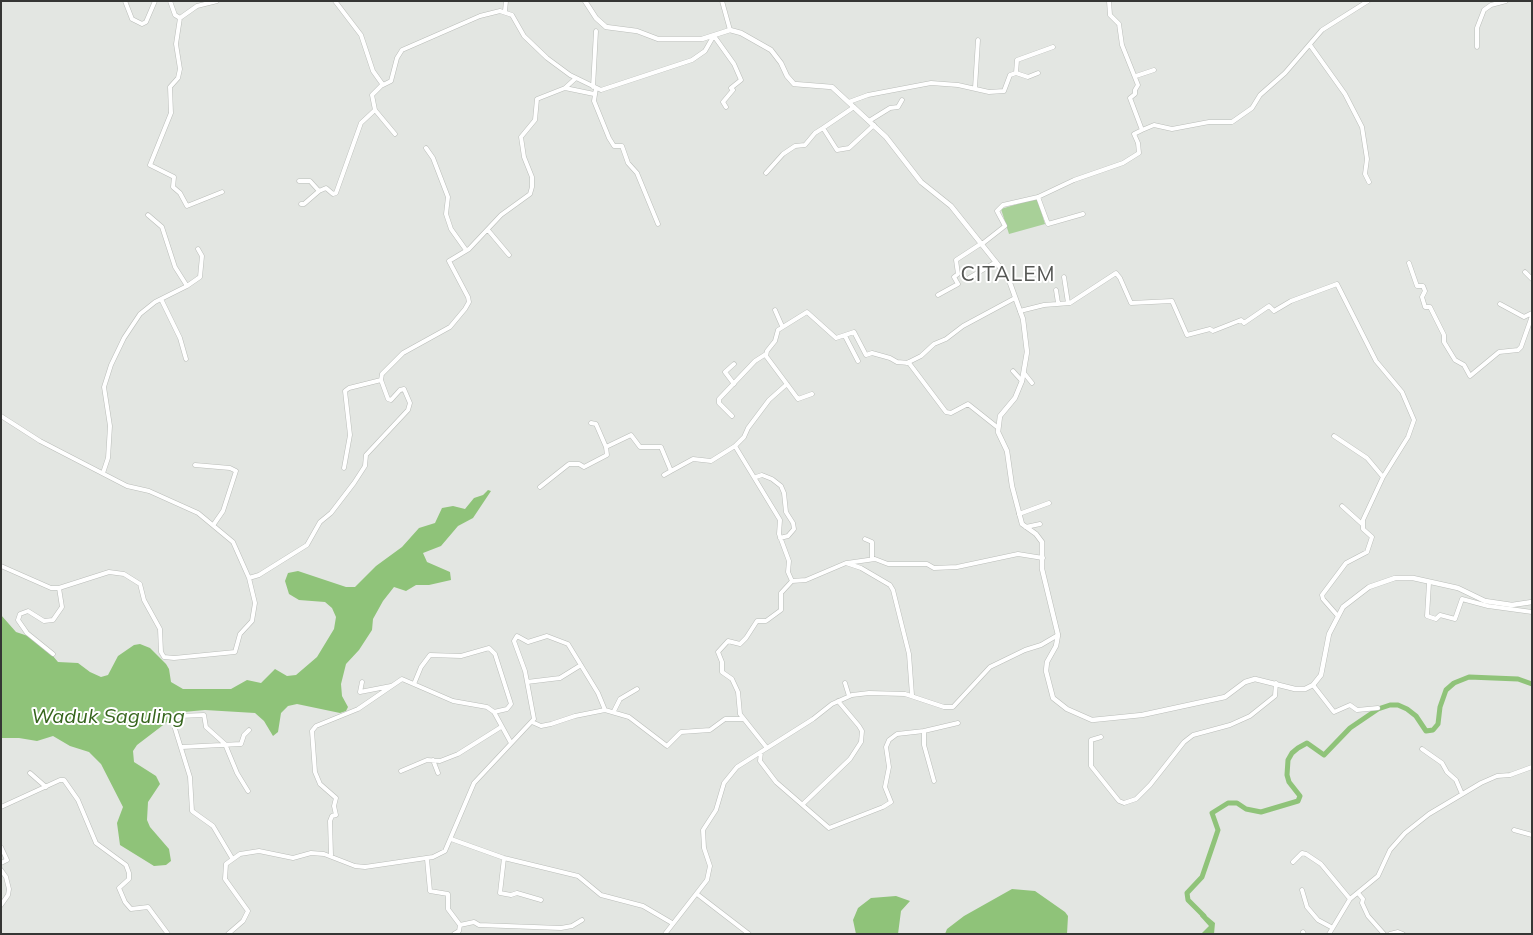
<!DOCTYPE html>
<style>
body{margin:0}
#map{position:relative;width:1533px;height:935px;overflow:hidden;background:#e3e6e2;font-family:Mulish,sans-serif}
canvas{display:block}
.frame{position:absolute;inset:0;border:2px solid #353634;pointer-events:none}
</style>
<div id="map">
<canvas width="1533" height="935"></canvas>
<div class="frame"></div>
</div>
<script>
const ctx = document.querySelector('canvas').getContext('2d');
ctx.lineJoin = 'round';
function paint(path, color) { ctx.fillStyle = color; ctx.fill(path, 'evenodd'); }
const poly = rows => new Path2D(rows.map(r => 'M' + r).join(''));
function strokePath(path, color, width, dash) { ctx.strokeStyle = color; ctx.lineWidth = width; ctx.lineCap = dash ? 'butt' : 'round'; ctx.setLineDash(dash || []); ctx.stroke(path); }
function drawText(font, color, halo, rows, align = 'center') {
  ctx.font = font + ' Mulish,sans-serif'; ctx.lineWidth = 4; ctx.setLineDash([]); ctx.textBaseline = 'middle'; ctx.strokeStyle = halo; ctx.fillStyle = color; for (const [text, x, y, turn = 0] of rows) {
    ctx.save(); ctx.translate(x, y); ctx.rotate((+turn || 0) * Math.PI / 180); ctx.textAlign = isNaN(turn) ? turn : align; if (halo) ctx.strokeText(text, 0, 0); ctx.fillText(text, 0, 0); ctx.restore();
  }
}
paint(poly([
 [1037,198,1045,224,1009,234,1001,209]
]), '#a8d098');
paint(poly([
 [488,490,491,491,473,518,458,526,441,546,423,553,427,562,450,572,451,580,429,585,416,585,406,591,394,587,383,601,373,619,372,630,359,650,346,664,341,684,342,696,348,707,346,711,340,713,297,704,288,706,281,713,278,732,273,736,264,721,255,713,205,710,183,712,175,716,137,745,133,751,134,762,156,776,160,784,148,802,147,820,150,827,169,849,171,861,166,865,154,866,120,845,117,823,123,807,101,764,89,752,70,746,53,736,37,741,19,738,1,738,1,615,16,632,28,636,46,648,58,662,78,663,90,672,101,677,108,675,118,656,134,645,140,644,150,648,166,664,169,669,171,682,183,689,231,689,247,680,261,683,275,669,287,676,296,675,317,657,334,629,336,617,332,608,325,602,299,600,289,594,285,581,288,573,298,571,346,587,355,587,376,566,402,547,419,528,435,523,442,508,453,506,465,509,474,498,483,495],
 [1012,889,1035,891,1065,912,1068,916,1067,934,945,934,947,929,964,916],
 [896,896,910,901,901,911,898,934,856,934,853,920,858,908,871,898],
 [1202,912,1215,923,1214,934,1201,934,1209,926,1200,916]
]), '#8fc379');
strokePath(poly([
 [1204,916,1188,900,1187,893,1202,877,1215,839,1218,830,1212,813,1228,803,1237,803,1246,809,1261,812,1298,801,1300,796,1289,782,1287,775,1288,760,1292,753,1298,748,1307,743,1324,755,1350,728,1378,709,1390,705,1398,705,1407,709,1416,716,1426,731,1433,730,1438,724,1440,707,1446,690,1454,683,1469,677,1518,679,1532,684]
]), '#8fc379', 5);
const minor = poly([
 [125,1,132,19,142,24,146,22,155,1],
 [170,1,175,15,180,18,197,6,217,1],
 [335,1,361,35,373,71,383,85,391,81,397,58,402,50,480,16,500,11,512,15,524,36,547,58,570,75,601,90,692,60,705,51,713,37],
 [722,1,730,30],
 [505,11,506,1],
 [180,18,176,44,180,69,178,78,170,87,171,113,150,165,174,177,173,187,180,193,187,206,222,192],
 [714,36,734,64,741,80,731,88,733,90,723,102,726,107],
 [1310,45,1345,94,1362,127,1367,159,1365,174,1369,182],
 [1477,47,1477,28,1484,10,1491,5,1506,1],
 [1016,73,1017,60,1053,47],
 [1136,76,1154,70],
 [593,87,596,31],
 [565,88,594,94],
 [596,88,594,101,609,138,614,146,622,146,628,163,637,173,658,224],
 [975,88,978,40],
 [849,102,868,95,931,83,958,85,989,92,1004,91,1010,75,1016,73,1028,77,1038,73],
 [854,107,823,128,837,150,849,148,874,125],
 [375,110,395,134],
 [869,121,890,108,898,107,902,100],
 [1142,130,1154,125,1172,129,1209,122,1232,122,1252,108,1260,95,1285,73,1322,30,1368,1],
 [426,148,433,158,448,197,446,214,451,229,466,250],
 [766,173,783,154,795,146,805,145,815,133,823,128],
 [299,181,310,181,319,191,326,188,333,194,336,193,361,123,375,110,372,95,382,85],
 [1038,197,1048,224,1083,214],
 [301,204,304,204,319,191],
 [148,215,162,227,175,267,187,286],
 [488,230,509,255],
 [982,244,1005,226,997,211,1003,205,1038,197,1074,180,1123,163,1139,153,1138,143,1134,134,1142,130,1130,98,1135,94,1135,90,1138,85,1122,45,1119,24,1110,15,1109,1],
 [1409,263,1417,286,1423,286,1425,291,1422,297,1425,307,1430,307,1444,335,1444,342,1455,360,1464,365,1470,376,1499,352,1518,350,1521,347,1532,316],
 [1525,272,1532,279],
 [1064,277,1068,303],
 [969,278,996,262],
 [1056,290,1058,303],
 [938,295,958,284,954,277,958,274,956,260,982,243],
 [161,299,180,338,186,359],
 [1500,304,1524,317,1532,313],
 [775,310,782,326],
 [1020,311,1044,305,1070,303,1116,273,1120,278,1131,303,1172,301,1187,335,1210,329,1213,331,1241,320,1244,323,1269,306,1274,311,1291,301,1337,284,1376,361,1402,392,1414,420,1408,437,1383,477,1363,520,1363,529,1372,537,1367,552,1346,563,1322,595,1323,599,1337,615],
 [845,336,858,361],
 [907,363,921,356,934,344,946,339,963,326,1015,298],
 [1013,371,1022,381],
 [1024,373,1032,383],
 [734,384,725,372,734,364],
 [787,384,769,400,748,428,744,437,735,446,780,520,779,534,789,561,788,572,792,581],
 [812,394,798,399,766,356,767,351,775,341,778,330,807,312,836,338,854,332,866,355,872,353,890,358,897,362,909,363,946,412,951,413,968,404,997,427],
 [1,416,40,441,127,486,149,491,198,513,233,542,249,578,259,575,307,545,320,522,331,513,354,483,365,466,366,455,408,410,410,403,404,389,400,390,391,400,388,399,381,380,382,374,403,353,450,327,465,309,469,302,468,297,449,261,469,249,501,215,530,194,532,187,532,177,524,157,521,137,535,120,537,99,565,88,576,78],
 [732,416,719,403,719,399,755,361,766,354],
 [1334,436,1367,458,1383,477],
 [606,447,631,435,640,447,661,447,671,471,693,459,711,461,735,446],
 [195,465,230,468,236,471,223,511,214,524],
 [344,468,350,435,345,391,349,388,381,380],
 [103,473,108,458,110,426,104,387,111,365,124,338,140,314,155,302,187,286,200,277,202,256,198,249],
 [664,475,671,471],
 [756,477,762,475,772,479,781,486,784,493,786,512,793,523,794,529,788,536,780,538],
 [540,487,569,464,579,464,584,467,607,455,606,447,596,424,591,423],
 [1342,506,1362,524],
 [1019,514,1049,503],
 [1026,527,1040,524],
 [865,539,872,542,872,559],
 [847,563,875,559,888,564,927,564,934,568,957,567,1018,554,1043,558],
 [1,566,51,588,59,588,109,572,124,574,140,584,144,600,160,629,161,652,164,657,174,658,235,652,240,634,252,621,255,603,249,578],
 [1429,583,1427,616,1436,619,1440,615,1455,619,1462,599,1488,606,1532,612],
 [53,654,27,633,18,620,20,614,28,611,44,621,53,620,62,607,59,588],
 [362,682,360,692,391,686],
 [527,682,560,678,581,665],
 [845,683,849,696],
 [414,684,421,667,430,655,461,656,489,648,495,654,511,704,507,709,494,712],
 [1313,685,1334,712,1350,705,1357,710,1378,708],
 [614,711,620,699,637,689],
 [532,722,541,726,551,724,575,716,605,710],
 [924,731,958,723],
 [1101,737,1091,740,1091,766,1119,801,1124,803,1136,799,1150,785,1184,742,1193,735,1230,725,1250,716,1275,696,1276,683],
 [182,747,241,744,244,735,249,730],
 [767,748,740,714,738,692,732,679,722,672,722,662,718,652,728,641,740,644,746,638,757,621,766,621,781,610,781,593,792,581,806,580,846,563,861,568,890,585,893,590,909,654,912,695],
 [1422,749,1442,763,1447,772,1456,780,1462,794],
 [761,752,760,761,776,782,829,828,883,807,891,802,885,787,889,767,886,747,889,740,897,734,924,731,924,745,934,781],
 [433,760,438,773],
 [401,771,427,760,440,761,458,754,501,727],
 [30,773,46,787],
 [803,804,850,759,861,742,862,731,859,726,838,701],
 [1,807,60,780,64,780,78,800,96,843,126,865,129,873,129,879,119,888,125,902,131,909,148,907,168,934],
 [1514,830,1532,835],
 [451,839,504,858,578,876,601,895,643,906,672,923],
 [1,847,7,860,1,863],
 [331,855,330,821,332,816,336,815,334,806,336,798,320,784,315,772,312,731,316,726,358,709,402,679,453,701,487,707,494,712,511,743],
 [232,858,213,826,192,811,190,777,172,719,179,716,204,715,206,727,225,744,237,773,248,791],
 [504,858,500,893,511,895,517,893,541,900],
 [427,859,430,891,448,894,448,909,460,925,459,931,454,934],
 [1293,862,1302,853,1306,854,1321,864,1350,899],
 [1,870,6,877,9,889,8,895,1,905],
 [1302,890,1307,907,1318,920,1331,927],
 [1358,893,1363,899,1362,903,1368,916,1384,934],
 [697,894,749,934],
 [460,925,474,922,479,925,561,928,572,926,582,920],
 [1303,932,1304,934],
 [228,934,243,921,248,911,225,879,226,864,240,854,259,851,293,858,311,853,324,854,355,866,365,867,433,857,445,851,474,783,534,719,525,671,514,641,517,636,528,642,547,636,568,644,598,693,605,710,629,717,667,746,681,732,710,730,725,719,743,719],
 [665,934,707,880,710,866,704,848,703,830,716,810,724,783,737,767,813,719,832,704,852,695,869,693,905,694,944,707,953,707,990,667,1025,650,1041,645,1058,635],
 [1329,934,1350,899,1378,876,1390,850,1405,833,1429,814,1481,783,1497,776,1510,775,1532,767],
 [1390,934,1398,932,1403,934]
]);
const major = poly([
 [585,1,596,18,606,27,637,31,658,39,702,39,730,30,741,33,771,50,781,63,787,76,794,84,832,87,886,137,921,182,951,206,999,266,1010,283,1023,319,1027,352,1022,381,1015,398,1000,416,998,432,1007,451,1012,486,1022,524,1036,534,1042,542,1042,569,1058,635,1056,646,1047,662,1046,671,1053,698,1067,709,1092,720,1142,715,1225,697,1245,682,1255,679,1295,689,1305,689,1313,685,1321,675,1329,634,1343,607,1369,587,1395,578,1413,578,1458,588,1485,601,1512,605,1532,602]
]);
strokePath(minor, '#babdb9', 5);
strokePath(major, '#babdb9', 5.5);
strokePath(minor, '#fff', 4);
strokePath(major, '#fff', 4.5);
drawText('italic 20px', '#36651d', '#fff', [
 ["Waduk Saguling",108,717]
]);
ctx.letterSpacing = '1px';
drawText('21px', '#555754', '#fff', [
 ["CITALEM",1008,275]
]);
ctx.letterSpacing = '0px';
</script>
